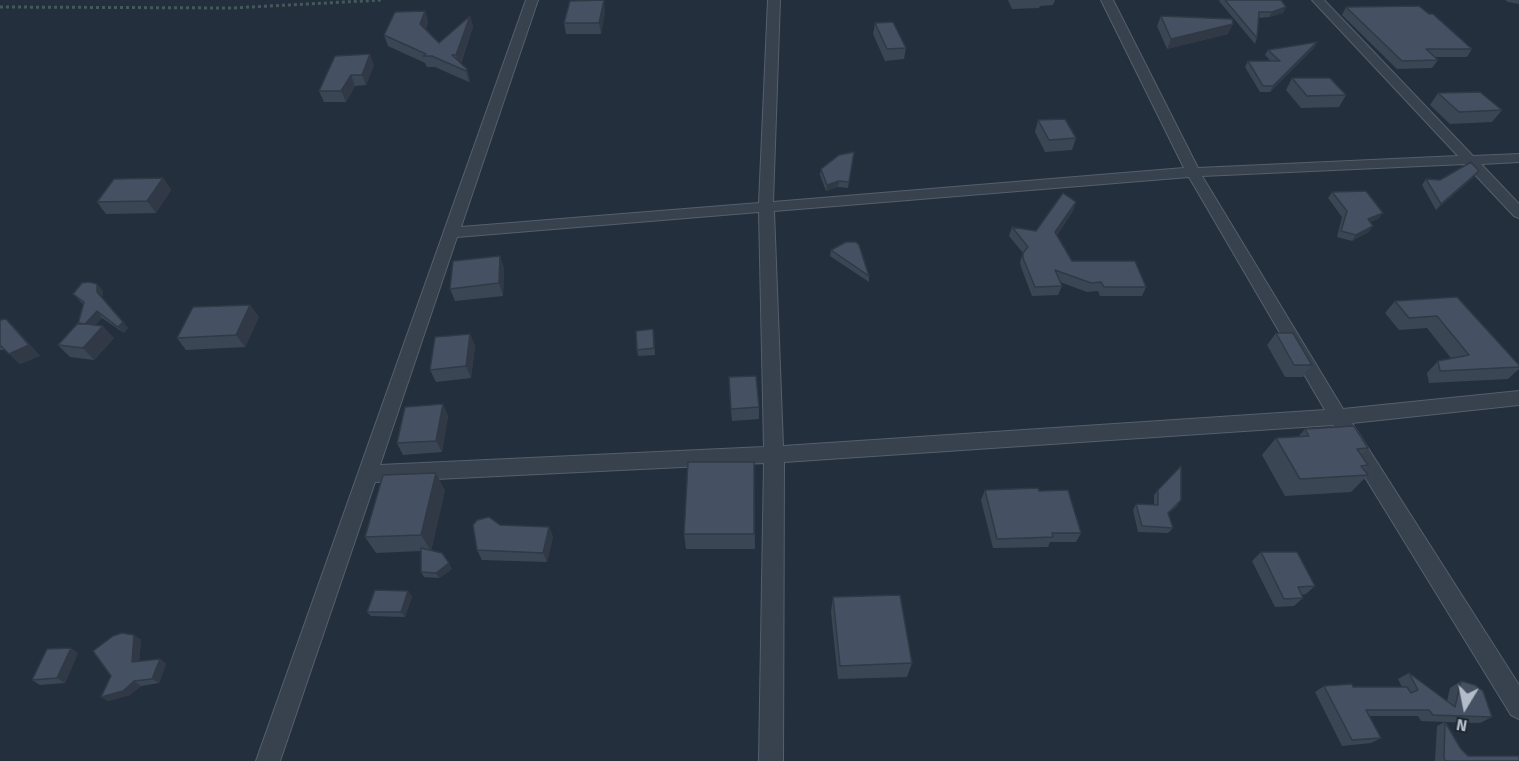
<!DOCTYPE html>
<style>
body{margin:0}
#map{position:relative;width:1519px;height:761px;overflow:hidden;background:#242f3e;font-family:"Fira Sans",sans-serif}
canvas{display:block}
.north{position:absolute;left:1435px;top:677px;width:60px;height:60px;-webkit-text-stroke:4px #1d2633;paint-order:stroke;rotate:190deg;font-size:16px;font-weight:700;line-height:24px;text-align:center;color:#b4bcc9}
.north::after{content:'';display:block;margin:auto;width:21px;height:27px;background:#b4bcc9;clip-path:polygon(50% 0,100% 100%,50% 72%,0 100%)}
</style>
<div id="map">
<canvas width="1519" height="761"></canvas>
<div class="north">N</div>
</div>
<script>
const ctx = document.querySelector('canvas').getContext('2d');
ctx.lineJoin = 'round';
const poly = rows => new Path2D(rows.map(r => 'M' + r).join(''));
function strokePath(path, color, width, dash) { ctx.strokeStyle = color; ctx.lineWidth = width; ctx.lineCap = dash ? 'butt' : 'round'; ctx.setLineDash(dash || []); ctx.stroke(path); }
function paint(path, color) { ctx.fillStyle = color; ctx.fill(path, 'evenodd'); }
const street = poly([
 [526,0,538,0,461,227,759,203,768,0,780,0,773,202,1184,168,1101,0,1113,0,1198,168,1458,156,1312,0,1324,0,1473,156,1519,154,1519,162,1481,164,1519,204,1519,218,1514,216,1465,164,1202,176,1343,409,1519,391,1519,405,1352,423,1519,685,1519,719,1511,715,1333,425,784,462,783,761,759,761,764,463,375,482,280,761,256,761,526,0],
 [1189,177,1325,410,783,446,774,211,1189,177],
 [759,212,764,447,380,465,457,237,759,212]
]);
strokePath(street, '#565f6c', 2);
strokePath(poly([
 [0,7,232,8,383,0]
]), '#44595c', 3, [3, 3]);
paint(street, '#38414e');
paint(poly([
 [1008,0,1055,0,1053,5,1040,6,1039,8,1012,9],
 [1220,0,1281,0,1286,7,1283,13,1269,17,1259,18,1257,38,1255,44,1219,1],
 [1505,0,1519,0,1519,4,1508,2],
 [1346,7,1472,49,1467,57,1434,57,1438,60,1432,68,1397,69,1342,15],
 [425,11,428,22,426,29,439,43,470,16,473,27,461,63,467,69,470,81,469,82,435,67,427,67,425,63,388,46,384,35],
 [605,12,601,34,566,34,564,23],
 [1161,16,1228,34,1167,49,1157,26],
 [875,23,906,48,904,59,885,61,873,34],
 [1317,42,1314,48,1270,92,1260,92,1245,67,1248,61,1271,61,1265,55,1268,50],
 [374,65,366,85,355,86,346,102,324,102,319,91],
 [1292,78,1346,95,1339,107,1301,108,1286,90],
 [1438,93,1502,110,1492,122,1450,124,1430,105],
 [1038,120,1076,138,1072,150,1045,152,1035,132],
 [854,152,848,188,838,187,826,191,820,175,821,169],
 [1474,177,1436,210,1422,185,1426,179,1440,180],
 [163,178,171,190,156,213,106,214,97,202],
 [1332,192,1383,213,1378,219,1370,222,1369,232,1352,241,1337,237,1342,217,1328,198],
 [1076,202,1073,211,1057,235,1072,261,1146,287,1142,296,1100,296,1098,291,1087,292,1060,282,1062,286,1058,295,1032,296,1021,267,1020,262,1023,253,1009,236,1012,227,1036,231],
 [831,250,869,276,869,282,830,256],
 [500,256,504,269,503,296,455,301,450,289],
 [103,290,102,298,128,328,124,333,102,318,95,325,114,338,94,360,70,357,58,345,78,324,83,304,73,294],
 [1457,297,1519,365,1519,369,1508,379,1429,383,1427,373,1438,361,1451,358,1427,328,1399,330,1385,313,1395,301],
 [250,305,259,317,245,347,186,350,177,338],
 [6,319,17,330,40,356,20,364,5,350,0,350,0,320],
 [1276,333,1312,365,1303,377,1285,377,1267,345],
 [470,334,475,346,471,378,436,382,430,370],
 [654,335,655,355,638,356,637,350],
 [729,389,759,407,759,419,732,421],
 [443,404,448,416,442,452,403,455,397,443],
 [1305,429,1368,448,1361,455,1368,465,1364,469,1368,475,1351,492,1285,496,1262,455,1276,438,1298,437],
 [754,462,755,549,686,549,684,534],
 [445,490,431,551,452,569,439,578,424,577,421,572,421,551,376,553,365,537],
 [985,490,1039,491,1081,533,1076,542,1050,542,1048,547,993,548,981,500],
 [1158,490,1181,500,1177,506,1168,514,1173,528,1168,533,1138,532,1133,510,1136,504,1154,505,1154,495],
 [549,527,553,537,547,562,482,560,477,550],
 [1261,552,1315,586,1306,594,1301,595,1303,598,1294,606,1275,607,1252,561],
 [412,596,405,617,371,616,367,612],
 [833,597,912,663,907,677,838,679,831,612],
 [134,635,141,640,139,661,160,659,166,664,159,683,141,686,130,695,108,701,101,697],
 [78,653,65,683,40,685,32,680],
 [1409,673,1447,701,1450,688,1461,681,1492,717,1480,723,1446,722,1461,749,1468,756,1519,761,1435,761,1437,726,1445,722,1421,721,1418,716,1369,716,1381,738,1371,743,1342,746,1315,692,1324,686,1402,687,1398,679]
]), '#3b4654');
paint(poly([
 [604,0,605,12,601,34,599,23],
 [1286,7,1283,13,1269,17,1272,12],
 [425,11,428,22,424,35,420,24],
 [470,16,473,27,459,66,456,55],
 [1233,24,1228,34,1167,49,1171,39],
 [1317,42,1314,48,1270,92,1273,86],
 [370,54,374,65,366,85,362,75],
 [467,69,470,81,469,82,466,71],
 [351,75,355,86,346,102,341,91],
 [1479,171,1474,177,1436,210,1441,204],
 [163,178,171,190,156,213,147,201],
 [839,181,838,187,826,191,827,185],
 [1076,202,1073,211,1052,241,1055,232],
 [1383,213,1378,219,1363,225,1368,219],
 [1373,226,1369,232,1352,241,1356,235],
 [500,256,504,269,503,296,499,283],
 [97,284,103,290,102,298,97,292],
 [250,305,259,317,245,347,236,335],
 [97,311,102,318,81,339,76,333],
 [6,319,17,330,40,356,20,364,9,354],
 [123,322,128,328,124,333,118,327],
 [103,326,114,338,94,360,83,348],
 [470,334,475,346,471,378,466,366],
 [443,404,448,416,442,452,436,441],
 [436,473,445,490,431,551,421,535],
 [549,527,553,537,547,562,543,553],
 [449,563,452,569,439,578,436,573],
 [408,591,412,596,405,617,401,612],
 [134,635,141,640,139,666,132,662],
 [71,648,78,653,65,683,57,678],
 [160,659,166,664,159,683,152,679],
 [134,681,141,686,130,695,108,701,101,697]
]), '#303945');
const building = poly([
 [604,0,599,23,564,23,570,1,604,0],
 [1225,0,1281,0,1286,7,1272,12,1259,12,1257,38,1225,0],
 [1419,6,1429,14,1433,14,1472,49,1426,49,1438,60,1402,61,1346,7,1419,6],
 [425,11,420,24,439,43,470,16,456,55,452,55,467,69,466,71,432,56,423,56,426,54,384,35,395,12,425,11],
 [1161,16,1232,19,1233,24,1171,39,1161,16],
 [893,22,906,48,887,49,875,23,893,22],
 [1317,42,1273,86,1263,86,1248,61,1280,61,1268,50,1317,42],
 [370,54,362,75,351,75,341,91,319,91,335,56,370,54],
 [1292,78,1330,78,1346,95,1307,96,1292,78],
 [1480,92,1502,110,1459,112,1438,93,1480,92],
 [1065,119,1076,138,1049,140,1038,120,1065,119],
 [854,152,849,182,839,181,827,185,821,169,839,155,854,152],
 [1471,162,1479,171,1441,204,1426,179,1440,180,1471,162],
 [163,178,147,201,97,202,114,179,163,178],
 [1366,191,1383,213,1368,219,1373,226,1356,235,1341,231,1347,211,1332,192,1366,191],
 [1063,193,1076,202,1055,232,1072,261,1135,261,1146,287,1104,287,1101,282,1091,283,1055,270,1062,286,1035,287,1023,258,1023,253,1028,247,1012,227,1036,231,1063,193],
 [846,242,856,242,859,245,869,276,831,250,846,242],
 [500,256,499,283,450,289,453,261,500,256],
 [89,282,97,284,97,292,123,322,118,327,97,311,85,324,78,324,84,302,73,294,82,283,89,282],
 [1457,297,1519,365,1519,367,1440,371,1438,361,1469,355,1437,316,1409,318,1395,301,1457,297],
 [250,305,236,335,177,338,193,307,250,305],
 [6,319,29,345,9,354,0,345,0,320,6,319],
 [78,323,103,326,83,348,58,345,78,323],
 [653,329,654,348,637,350,636,331,653,329],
 [1276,333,1293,333,1312,365,1294,365,1276,333],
 [470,334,466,366,430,370,435,337,470,334],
 [756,376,759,407,731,409,729,377,756,376],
 [443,404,436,441,397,443,405,407,443,404],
 [1354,426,1368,448,1357,449,1368,465,1361,466,1368,475,1300,479,1276,438,1309,436,1305,429,1354,426],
 [688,462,754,462,754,534,684,534,688,462],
 [1181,466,1181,500,1168,513,1173,528,1142,526,1136,504,1158,505,1158,490,1181,466],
 [436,473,421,535,365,537,383,475,436,473],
 [1038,488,1039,491,1068,490,1081,533,1052,533,1053,537,997,539,985,490,1038,488],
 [489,517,500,525,549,527,543,553,477,550,473,525,477,520,489,517],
 [421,548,442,553,449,563,436,573,421,572,421,548],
 [1261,552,1297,552,1315,586,1298,587,1303,598,1284,599,1261,552],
 [375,590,408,591,401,612,367,612,375,590],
 [900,595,912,663,840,666,833,597,900,595],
 [122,633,134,635,132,662,160,659,152,679,134,681,123,691,101,697,111,676,93,651,113,636,122,633],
 [71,648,57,678,32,680,47,649,71,648],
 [1409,673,1455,707,1461,681,1475,685,1483,691,1492,717,1433,715,1429,710,1366,710,1381,738,1352,740,1324,686,1352,684,1353,687,1407,687,1411,693,1418,690,1409,673],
 [1445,722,1461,749,1468,756,1519,756,1519,761,1445,761,1444,757,1445,722]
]);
paint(building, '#455162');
strokePath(building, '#303945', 1.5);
</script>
